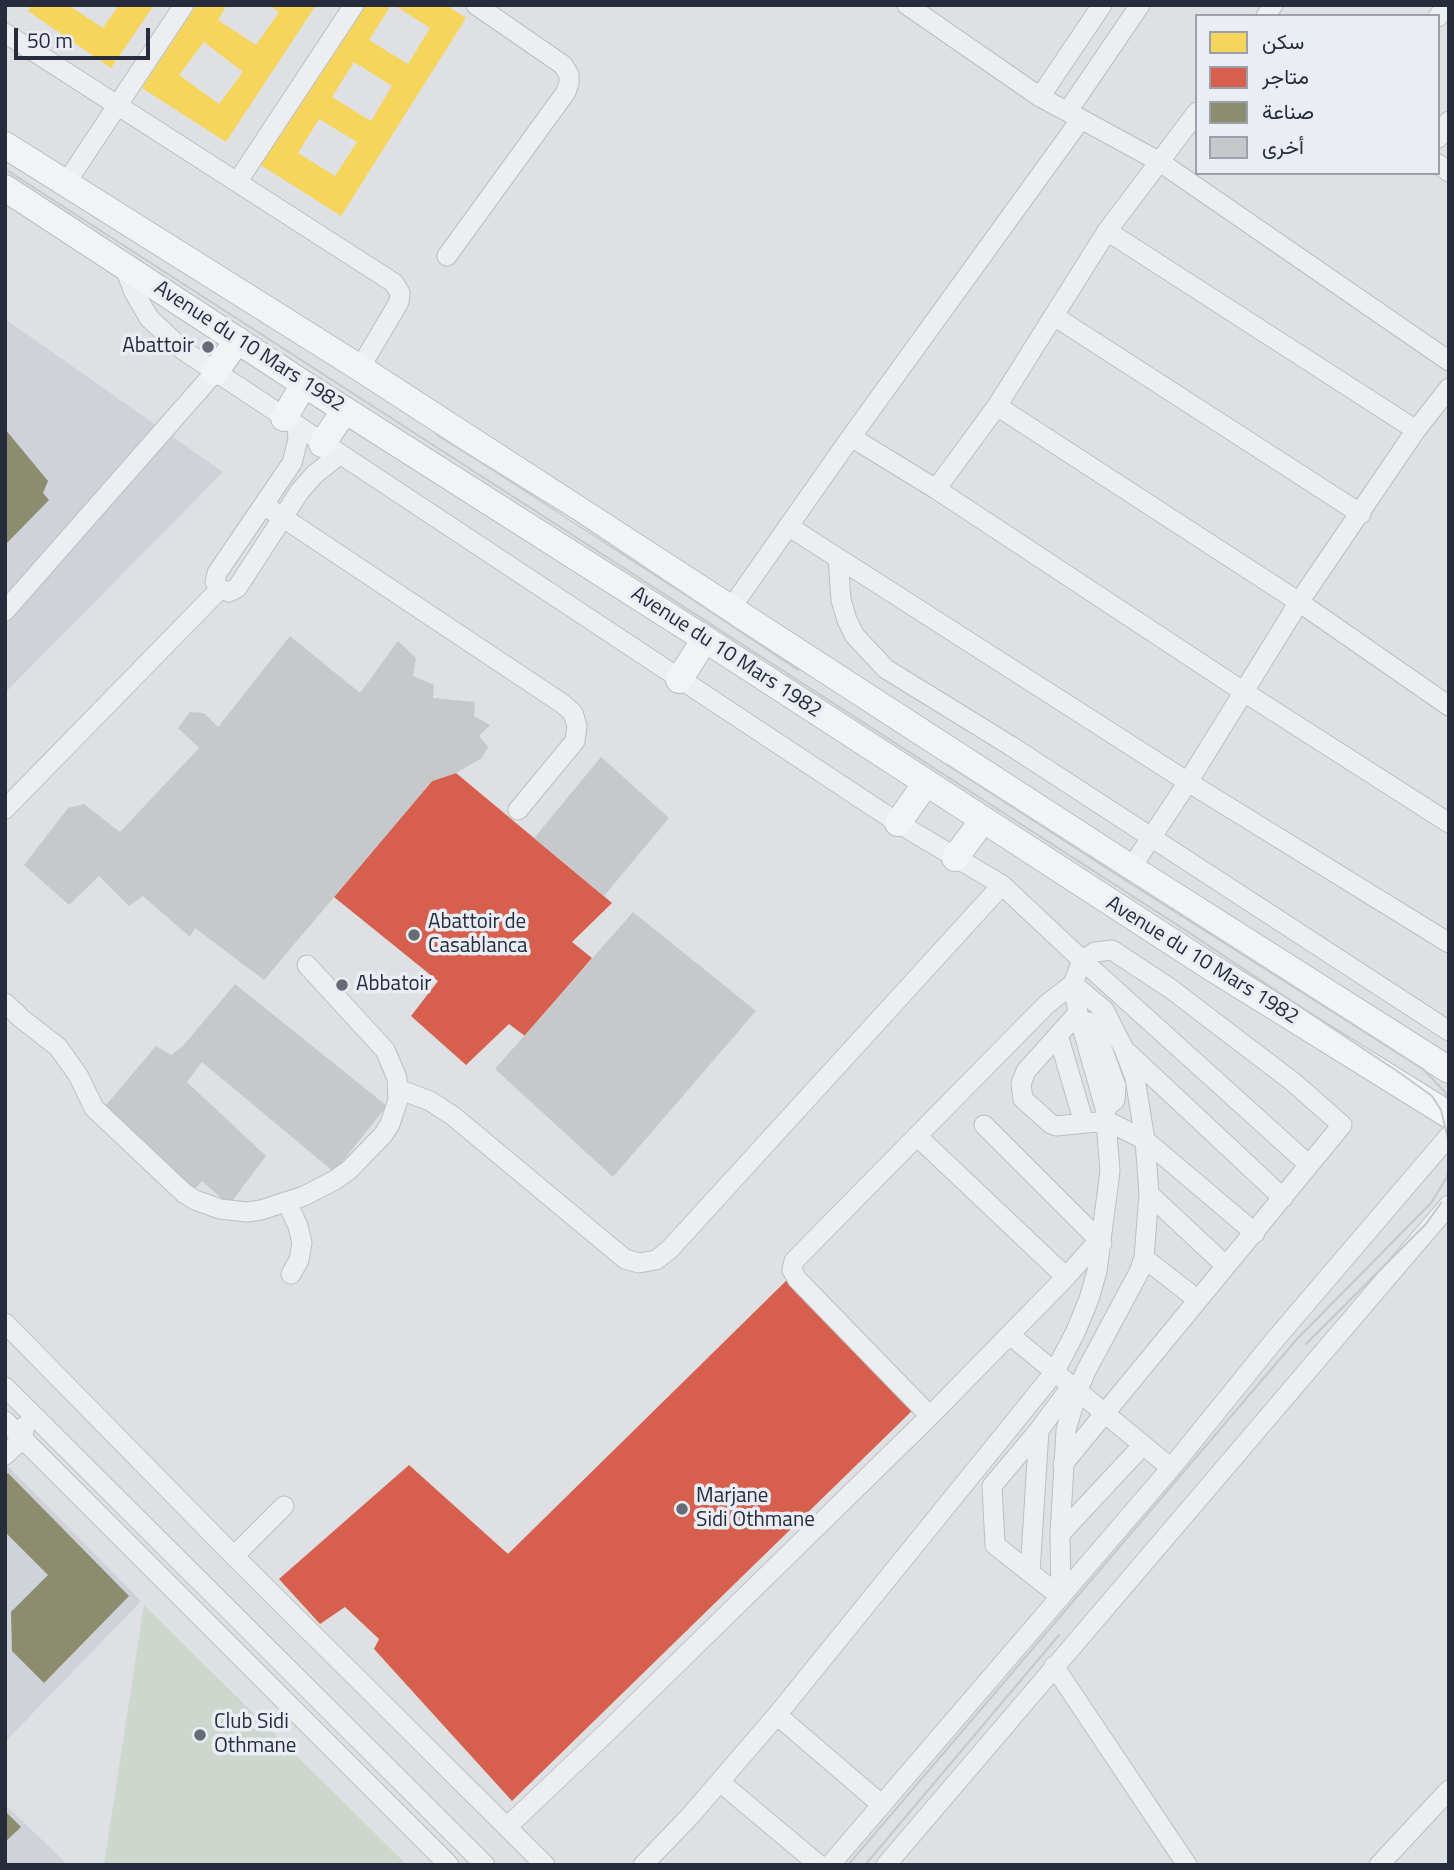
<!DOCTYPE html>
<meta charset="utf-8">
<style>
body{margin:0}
#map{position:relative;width:1454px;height:1870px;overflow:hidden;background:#dee0e3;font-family:"Titillium Web",Vazirmatn,sans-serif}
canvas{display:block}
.frame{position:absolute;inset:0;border:7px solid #262c3b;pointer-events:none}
.legend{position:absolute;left:1195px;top:14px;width:245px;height:161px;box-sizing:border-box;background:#eaeef4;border:2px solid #9ca0aa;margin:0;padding:9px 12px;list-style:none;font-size:21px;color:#262c3b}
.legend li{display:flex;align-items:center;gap:14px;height:35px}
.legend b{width:35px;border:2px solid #9ca0aa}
.scale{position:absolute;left:14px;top:28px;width:136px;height:32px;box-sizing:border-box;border:4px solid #262c3b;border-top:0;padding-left:9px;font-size:21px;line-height:24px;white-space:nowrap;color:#262c3b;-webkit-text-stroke:5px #eaeef4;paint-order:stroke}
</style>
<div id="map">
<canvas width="1454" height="1870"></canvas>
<div class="frame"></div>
<ul class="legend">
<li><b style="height:19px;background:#f6d55c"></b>سكن</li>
<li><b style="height:19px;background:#d6604d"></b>متاجر</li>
<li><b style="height:19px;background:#8c8c6e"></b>صناعة</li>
<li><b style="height:19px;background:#c6c8cb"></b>أخرى</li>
</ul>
<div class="scale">50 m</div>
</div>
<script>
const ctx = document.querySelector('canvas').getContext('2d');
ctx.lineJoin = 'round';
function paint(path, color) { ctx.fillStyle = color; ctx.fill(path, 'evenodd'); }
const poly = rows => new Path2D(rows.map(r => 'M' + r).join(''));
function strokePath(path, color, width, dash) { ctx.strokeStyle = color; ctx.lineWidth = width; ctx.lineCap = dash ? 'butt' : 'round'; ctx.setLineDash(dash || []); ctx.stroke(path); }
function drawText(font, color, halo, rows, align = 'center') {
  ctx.font = font + ' "Titillium Web",sans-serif'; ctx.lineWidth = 7; ctx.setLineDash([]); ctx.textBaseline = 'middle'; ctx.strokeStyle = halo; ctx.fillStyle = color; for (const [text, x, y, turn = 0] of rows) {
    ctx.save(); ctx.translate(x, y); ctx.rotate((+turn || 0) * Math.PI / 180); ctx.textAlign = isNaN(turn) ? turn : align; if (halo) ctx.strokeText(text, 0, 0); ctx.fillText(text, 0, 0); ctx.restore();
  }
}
paint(poly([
 [5,319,223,472,5,693],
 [5,1463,141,1601,5,1742],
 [5,1804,68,1865,5,1865]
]), '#cfd3d9');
paint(poly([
 [144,1605,407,1865,104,1865]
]), '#ced7ce');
paint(poly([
 [32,5,68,5,103,28,119,5,154,5,111,68,28,11],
 [196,5,227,5,218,20,256,45,279,12,269,5,316,5,226,142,142,88],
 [204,42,243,72,219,104,179,75],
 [359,5,391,5,369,40,408,64,430,28,394,5,446,5,466,18,341,216,259,164],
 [354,62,392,86,371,121,332,97],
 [319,119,357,142,335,176,298,153]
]), '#f6d55c');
paint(poly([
 [456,773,612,903,572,942,592,958,525,1036,509,1024,466,1065,411,1016,438,981,334,897,432,781],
 [789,1278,918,1405,512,1801,374,1649,379,1639,345,1607,320,1624,279,1579,409,1465,508,1554]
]), '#d6604d');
paint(poly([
 [5,429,48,481,43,493,49,500,5,545],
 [8,1473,129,1596,44,1683,12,1651,11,1612,48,1575,5,1532,5,1475],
 [5,1811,21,1827,5,1842]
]), '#8c8c6e');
paint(poly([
 [290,636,360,693,398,641,416,658,413,676,434,685,433,698,475,702,474,716,490,725,479,736,488,747,482,758,456,773,432,781,264,980,195,928,190,937,143,896,129,906,99,876,69,905,24,865,68,808,84,804,120,832,199,748,178,728,190,712,204,713,218,727],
 [601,757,669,818,604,896,534,838],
 [633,912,756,1011,613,1177,495,1069],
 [235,984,387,1106,334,1172,202,1062,187,1082,266,1156,229,1205,202,1181,194,1190,100,1112,156,1046,171,1055,183,1046]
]), '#c6c8cb');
const minor = poly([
 [1266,16,1273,5],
 [1438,17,1447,5],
 [5,33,394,283,400,293,399,302,360,368],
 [1040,97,1102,5],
 [1068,111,1140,5],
 [1081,119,1160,162,1449,361],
 [1438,138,1449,121],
 [1438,164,1449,172],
 [238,181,354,5],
 [66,183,184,5],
 [1107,231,1416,430],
 [447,256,566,92,569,83,569,75,563,65,476,5],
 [124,266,134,292,149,318,183,350,898,823,1002,885,1082,960,1073,984,1047,1004,794,1261,792,1270,797,1279,930,1416],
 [1054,316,1361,514],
 [997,406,1299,602,1449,706],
 [297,427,298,439,292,463,217,573,215,582,220,589,229,592,237,588,300,491,315,474,339,455],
 [851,437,936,489,1244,692,1449,823],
 [936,489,997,406,1107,231,1197,112],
 [264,505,563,704,573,713,577,726,575,741,518,810],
 [788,526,1188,782,1449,943],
 [838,558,841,600,847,620,855,636,886,669,1011,746,1449,1031],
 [731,608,851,437,1081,119,1040,97,907,5],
 [5,611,215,372],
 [5,809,220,589],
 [1131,868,1188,782,1299,602,1416,430,1449,388],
 [1073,984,1104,1010,1124,1049,1135,1078,1145,1140,1255,1233],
 [5,1003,22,1019,58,1047,78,1075,94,1108,184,1193,195,1200,220,1209,247,1212,261,1210,304,1196,335,1180,349,1170,383,1135,390,1124,398,1100,397,1078,385,1050,307,965],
 [1089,1022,1095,1029,1116,1086,1115,1100,1105,1108],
 [1058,1035,1084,1123],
 [1128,1053,1283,1198],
 [398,1089,430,1101,453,1116,625,1259,639,1263,656,1260,669,1250,1002,885],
 [984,1125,1102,1243],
 [918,1137,1066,1277],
 [1149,1194,1226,1266],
 [287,1202,298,1226,302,1243,299,1260,291,1274],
 [1144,1258,1198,1300],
 [5,1323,234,1556,545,1865],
 [1010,1335,1171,1468],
 [5,1387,485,1865],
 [1071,1387,1039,1430,992,1486,995,1545,1061,1597,1060,1534,1066,1430,1077,1392,1086,1371,1139,1272,1144,1258,1149,1194,1145,1140,1107,1121,1056,1126,1051,1124,1023,1099,1021,1084,1026,1071,1078,1013],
 [5,1421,449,1865],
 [5,1455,22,1439,25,1426],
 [1063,1464,1342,1125,1293,1082,1171,989,1112,950,1095,952,1082,960,1309,1165],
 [1060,1534,1143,1445],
 [234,1556,284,1506],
 [1030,1572,1039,1430],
 [1054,1666,1187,1865],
 [777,1715,882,1805],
 [720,1782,819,1865],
 [507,1827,606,1733,930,1416,1066,1277,1099,1240],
 [643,1865,691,1815,777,1715,1054,1373,1075,1333,1089,1299,1097,1271,1110,1171,1105,1108,1078,1013,1073,984],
 [830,1865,1171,1468,1273,1342,1449,1136],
 [886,1865,1449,1205],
 [1379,1865,1449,1790]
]);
const major = poly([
 [5,145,360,368,1131,868,1449,1070],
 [5,188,304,384,705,639,1206,964,1449,1115],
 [215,372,238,340],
 [284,418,304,384],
 [322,444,345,410],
 [679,680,705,639],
 [898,823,926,783],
 [955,858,983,820]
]);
strokePath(minor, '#bcbec1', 21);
strokePath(major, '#babdc1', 28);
strokePath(minor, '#edeef0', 19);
strokePath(major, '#f2f3f4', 26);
strokePath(poly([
 [5,169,1182,928,1400,1073,1432,1096,1441,1110,1449,1143],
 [437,435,574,520,798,670],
 [946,764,1423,1069,1445,1092,1449,1102],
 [1306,1344,1426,1224,1441,1203],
 [848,1865,1297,1339,1431,1203,1447,1177,1449,1159],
 [865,1865,1059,1635]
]), '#c7c8cb', 2);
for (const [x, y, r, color] of [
 [208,347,7,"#666b76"],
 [414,935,7,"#666b76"],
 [342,985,7,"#666b76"],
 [682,1509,7,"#666b76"],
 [200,1735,7,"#666b76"]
]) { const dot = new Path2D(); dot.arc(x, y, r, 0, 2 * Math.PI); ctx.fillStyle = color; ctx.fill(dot); strokePath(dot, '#eaeef4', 2.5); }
drawText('21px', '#262c3b', '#eaeef4', [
 ["Abattoir",194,347,"right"],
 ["Abattoir de",428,923],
 ["Casablanca",428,947],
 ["Abbatoir",356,985],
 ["Marjane",696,1497],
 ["Sidi Othmane",696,1521],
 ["Club Sidi",214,1723],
 ["Othmane",214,1747]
], 'left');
drawText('21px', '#262c3b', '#eaeef4', [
 ["Avenue du 10 Mars 1982",249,347,33],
 ["Avenue du 10 Mars 1982",726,653,33],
 ["Avenue du 10 Mars 1982",1202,961,32]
]);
</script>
